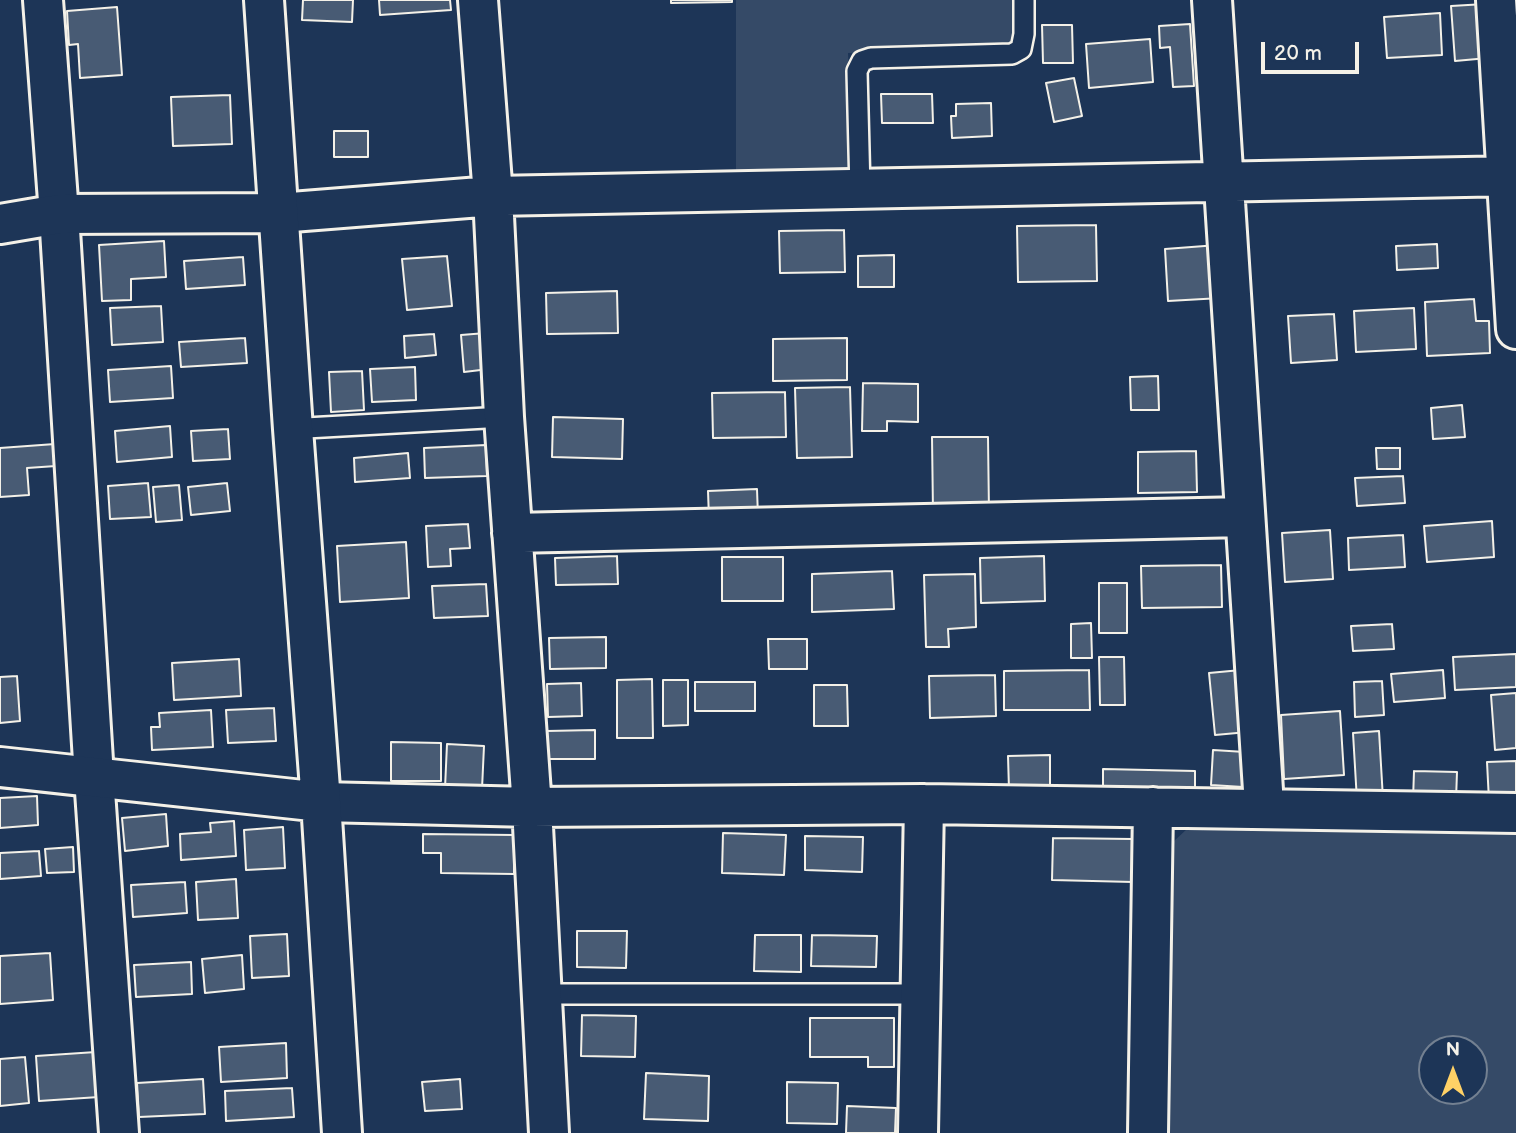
<!DOCTYPE html>
<style>
body{margin:0}
#map{position:relative;width:1516px;height:1133px;overflow:hidden;background:#1d3557;font-family:"Balsamiq Sans",sans-serif}
canvas{display:block}
.north{position:absolute;left:1418px;top:1035px;width:70px;height:70px;box-sizing:border-box;background:#1d3557;border:2px solid #738091;border-radius:50%;rotate:0deg;font-size:19px;font-weight:700;line-height:28px;text-align:center;color:#f4f1e8}
.north::after{content:'';display:block;margin:auto;width:24px;height:32px;background:#ffd166;clip-path:polygon(50% 0,100% 100%,50% 72%,0 100%)}
.scale{position:absolute;left:1261px;top:42px;width:98px;height:32px;box-sizing:border-box;border:4px solid #f4f1e8;border-top:0;padding-left:9px;font-size:21px;line-height:24px;white-space:nowrap;color:#f4f1e8;-webkit-text-stroke:5px #1d3557;paint-order:stroke}
</style>
<div id="map">
<canvas width="1516" height="1133"></canvas>
<div class="north">N</div>
<div class="scale">20 m</div>
</div>
<script>
const ctx = document.querySelector('canvas').getContext('2d');
ctx.lineJoin = 'round';
function paint(path, color) { ctx.fillStyle = color; ctx.fill(path, 'evenodd'); }
const poly = rows => new Path2D(rows.map(r => 'M' + r).join(''));
function strokePath(path, color, width, dash) { ctx.strokeStyle = color; ctx.lineWidth = width; ctx.lineCap = dash ? 'butt' : 'round'; ctx.setLineDash(dash || []); ctx.stroke(path); }
paint(poly([
 [736,0,1018,0,1018,35,1007,48,848,53,852,163,843,173,736,175],
 [1187,829,1516,835,1516,1133,1165,1133,1172,843],
 [1432,1049,1474,1049,1474,1091,1432,1091]
]), '#354a67');
const building = poly([
 [303,0,353,0,352,22,302,20,303,0],
 [379,0,450,0,451,10,380,15,379,0],
 [671,0,732,0,732,2,671,3,671,0],
 [1485,4,1488,58,1455,61,1451,6,1485,4],
 [117,7,122,75,80,78,78,44,69,45,67,11,117,7],
 [1440,13,1442,55,1387,58,1384,17,1440,13],
 [1190,24,1194,86,1173,87,1170,47,1160,48,1159,26,1190,24],
 [1042,25,1072,25,1073,63,1043,63,1042,25],
 [1150,39,1153,82,1089,88,1086,44,1150,39],
 [1074,78,1082,116,1054,122,1046,83,1074,78],
 [881,94,932,94,933,123,882,123,881,94],
 [230,95,232,144,173,146,171,97,230,95],
 [991,103,992,136,952,138,951,116,956,116,956,104,991,103],
 [334,131,368,131,368,157,334,157,334,131],
 [1096,225,1097,281,1018,282,1017,226,1096,225],
 [844,230,845,272,780,273,779,231,844,230],
 [164,241,166,277,131,279,131,300,102,301,99,245,164,241],
 [1437,244,1438,268,1397,270,1396,246,1437,244],
 [1218,245,1221,298,1168,301,1165,249,1218,245],
 [894,255,894,287,858,287,858,256,894,255],
 [447,256,452,306,407,310,402,259,447,256],
 [243,257,245,285,186,289,184,261,243,257],
 [617,291,618,333,547,334,546,293,617,291],
 [1474,299,1476,321,1489,321,1490,353,1427,356,1425,302,1474,299],
 [161,306,163,342,112,345,110,308,161,306],
 [1414,308,1416,349,1356,352,1354,311,1414,308],
 [1334,314,1337,360,1291,363,1288,316,1334,314],
 [486,333,489,369,464,372,461,335,486,333],
 [434,334,436,355,405,358,404,336,434,334],
 [245,338,247,363,181,367,179,342,245,338],
 [847,338,847,380,773,381,773,339,847,338],
 [171,366,173,398,110,402,108,370,171,366],
 [415,367,416,400,372,402,370,369,415,367],
 [362,371,364,410,331,412,329,372,362,371],
 [1158,376,1159,410,1131,410,1130,377,1158,376],
 [863,383,918,384,918,422,887,421,887,431,862,431,863,383],
 [850,387,852,457,797,458,795,388,850,387],
 [785,392,786,437,713,438,712,393,785,392],
 [1462,405,1465,437,1433,439,1431,408,1462,405],
 [553,417,623,419,622,459,552,457,553,417],
 [170,426,172,457,117,462,115,431,170,426],
 [228,429,230,459,193,461,191,431,228,429],
 [932,437,988,437,989,513,933,513,932,437],
 [55,444,56,466,27,468,29,495,0,497,0,448,55,444],
 [486,445,487,476,425,478,424,448,486,445],
 [1376,448,1400,448,1400,469,1377,469,1376,448],
 [1196,451,1197,492,1138,493,1138,452,1196,451],
 [408,453,410,478,355,482,354,458,408,453],
 [1403,476,1405,503,1357,506,1355,478,1403,476],
 [148,483,151,517,110,519,108,486,148,483],
 [227,483,230,511,191,515,188,487,227,483],
 [179,485,182,520,156,522,153,487,179,485],
 [757,489,758,517,709,519,708,491,757,489],
 [1492,521,1494,557,1427,562,1424,526,1492,521],
 [468,524,470,548,450,549,451,566,428,567,426,526,468,524],
 [1330,530,1333,579,1285,582,1282,533,1330,530],
 [1403,535,1405,567,1349,570,1348,538,1403,535],
 [406,542,409,598,340,602,337,546,406,542],
 [617,556,618,584,556,585,555,558,617,556],
 [1044,556,1045,601,981,603,980,558,1044,556],
 [722,557,783,557,783,601,722,601,722,557],
 [1221,565,1222,607,1142,608,1141,566,1221,565],
 [892,571,894,609,812,612,812,574,892,571],
 [975,574,976,627,948,629,949,647,926,647,924,575,975,574],
 [1099,583,1127,583,1127,633,1099,633,1099,583],
 [486,584,488,616,434,618,432,586,486,584],
 [1091,623,1092,658,1071,658,1071,624,1091,623],
 [1392,624,1394,649,1353,651,1351,626,1392,624],
 [606,637,606,668,550,669,549,638,606,637],
 [768,639,807,639,807,669,769,669,768,639],
 [1516,654,1516,687,1455,690,1453,657,1516,654],
 [1099,657,1124,657,1125,705,1100,705,1099,657],
 [239,659,241,696,174,700,172,663,239,659],
 [1089,670,1090,710,1004,710,1004,671,1089,670],
 [1241,670,1248,732,1215,735,1209,673,1241,670],
 [1443,670,1445,698,1394,702,1391,674,1443,670],
 [995,675,996,716,930,718,929,676,995,675],
 [17,676,20,721,0,723,0,677,17,676],
 [652,679,653,738,617,738,617,680,652,679],
 [663,680,688,680,688,725,663,726,663,680],
 [1382,681,1384,715,1355,717,1354,682,1382,681],
 [695,682,755,682,755,711,695,711,695,682],
 [581,683,582,716,548,717,547,684,581,683],
 [814,685,847,685,848,726,814,726,814,685],
 [1516,693,1516,748,1495,750,1491,695,1516,693],
 [274,708,276,741,228,743,226,710,274,708],
 [211,710,213,747,152,750,151,727,160,727,159,713,211,710],
 [1340,711,1344,775,1284,779,1281,715,1340,711],
 [595,730,595,759,548,759,547,731,595,730],
 [1379,731,1383,799,1357,801,1353,733,1379,731],
 [391,742,441,743,441,781,391,781,391,742],
 [447,744,484,746,482,789,445,788,447,744],
 [1213,750,1245,752,1243,787,1211,785,1213,750],
 [1050,755,1050,789,1009,790,1008,756,1050,755],
 [1516,761,1516,800,1489,801,1487,762,1516,761],
 [1103,769,1195,771,1195,788,1103,787,1103,769],
 [1414,771,1457,772,1456,800,1413,800,1414,771],
 [37,796,38,825,0,828,0,798,37,796],
 [166,814,168,846,125,851,122,818,166,814],
 [234,821,236,856,181,860,180,834,211,832,210,823,234,821],
 [283,827,285,868,246,870,244,830,283,827],
 [723,833,786,835,784,875,722,873,723,833],
 [423,834,514,835,514,874,441,873,441,853,423,853,423,834],
 [805,836,863,837,862,872,805,870,805,836],
 [1053,838,1133,839,1133,882,1052,880,1053,838],
 [73,847,74,872,47,873,45,849,73,847],
 [39,851,41,876,0,879,0,853,39,851],
 [236,879,238,918,198,920,196,882,236,879],
 [185,882,187,913,133,917,131,885,185,882],
 [577,931,627,931,626,968,577,967,577,931],
 [287,934,289,976,252,978,250,936,287,934],
 [755,935,801,935,801,972,754,971,755,935],
 [812,935,877,936,876,967,811,966,812,935],
 [50,953,53,1000,0,1004,0,956,50,953],
 [242,955,244,989,205,993,202,959,242,955],
 [191,962,192,994,136,997,134,965,191,962],
 [582,1015,636,1016,635,1057,581,1056,582,1015],
 [810,1018,894,1018,894,1067,868,1067,868,1057,810,1057,810,1018],
 [286,1043,287,1078,221,1082,219,1047,286,1043],
 [96,1052,99,1097,39,1101,36,1056,96,1052],
 [25,1057,29,1103,0,1106,0,1059,25,1057],
 [646,1073,709,1076,708,1121,644,1119,646,1073],
 [203,1079,205,1114,139,1117,137,1083,203,1079],
 [460,1079,462,1109,425,1111,422,1082,460,1079],
 [787,1082,838,1083,837,1124,787,1123,787,1082],
 [292,1088,294,1117,226,1121,225,1091,292,1088],
 [847,1106,896,1108,895,1133,846,1133,847,1106]
]);
paint(building, '#485b74');
strokePath(building, '#f4f1e8', 2);
const lane = poly([
 [860,190,857,71,862,61,871,58,1012,54,1021,49,1024,34,1024,0],
 [288,429,504,417],
 [542,994,920,994]
]);
const street = poly([
 [43,0,59,214,94,777,119,1133],
 [478,0,493,196,504,417,532,807,549,1133],
 [1212,0,1263,790,1262,809],
 [1496,0,1516,329],
 [279,213,493,196,1516,176],
 [512,533,1245,517],
 [321,802,532,807,924,804,1516,813],
 [918,1133,924,804],
 [1148,1133,1153,807]
]);
const secondary = poly([
 [264,0,293,429,321,802,342,1133],
 [0,224,59,214,279,213],
 [0,767,321,802]
]);
strokePath(lane, '#f4f1e8', 24);
strokePath(street, '#f4f1e8', 44);
strokePath(secondary, '#f4f1e8', 44);
strokePath(lane, '#1d3557', 19);
strokePath(street, '#1d3557', 38);
strokePath(secondary, '#1d3557', 38);
</script>
